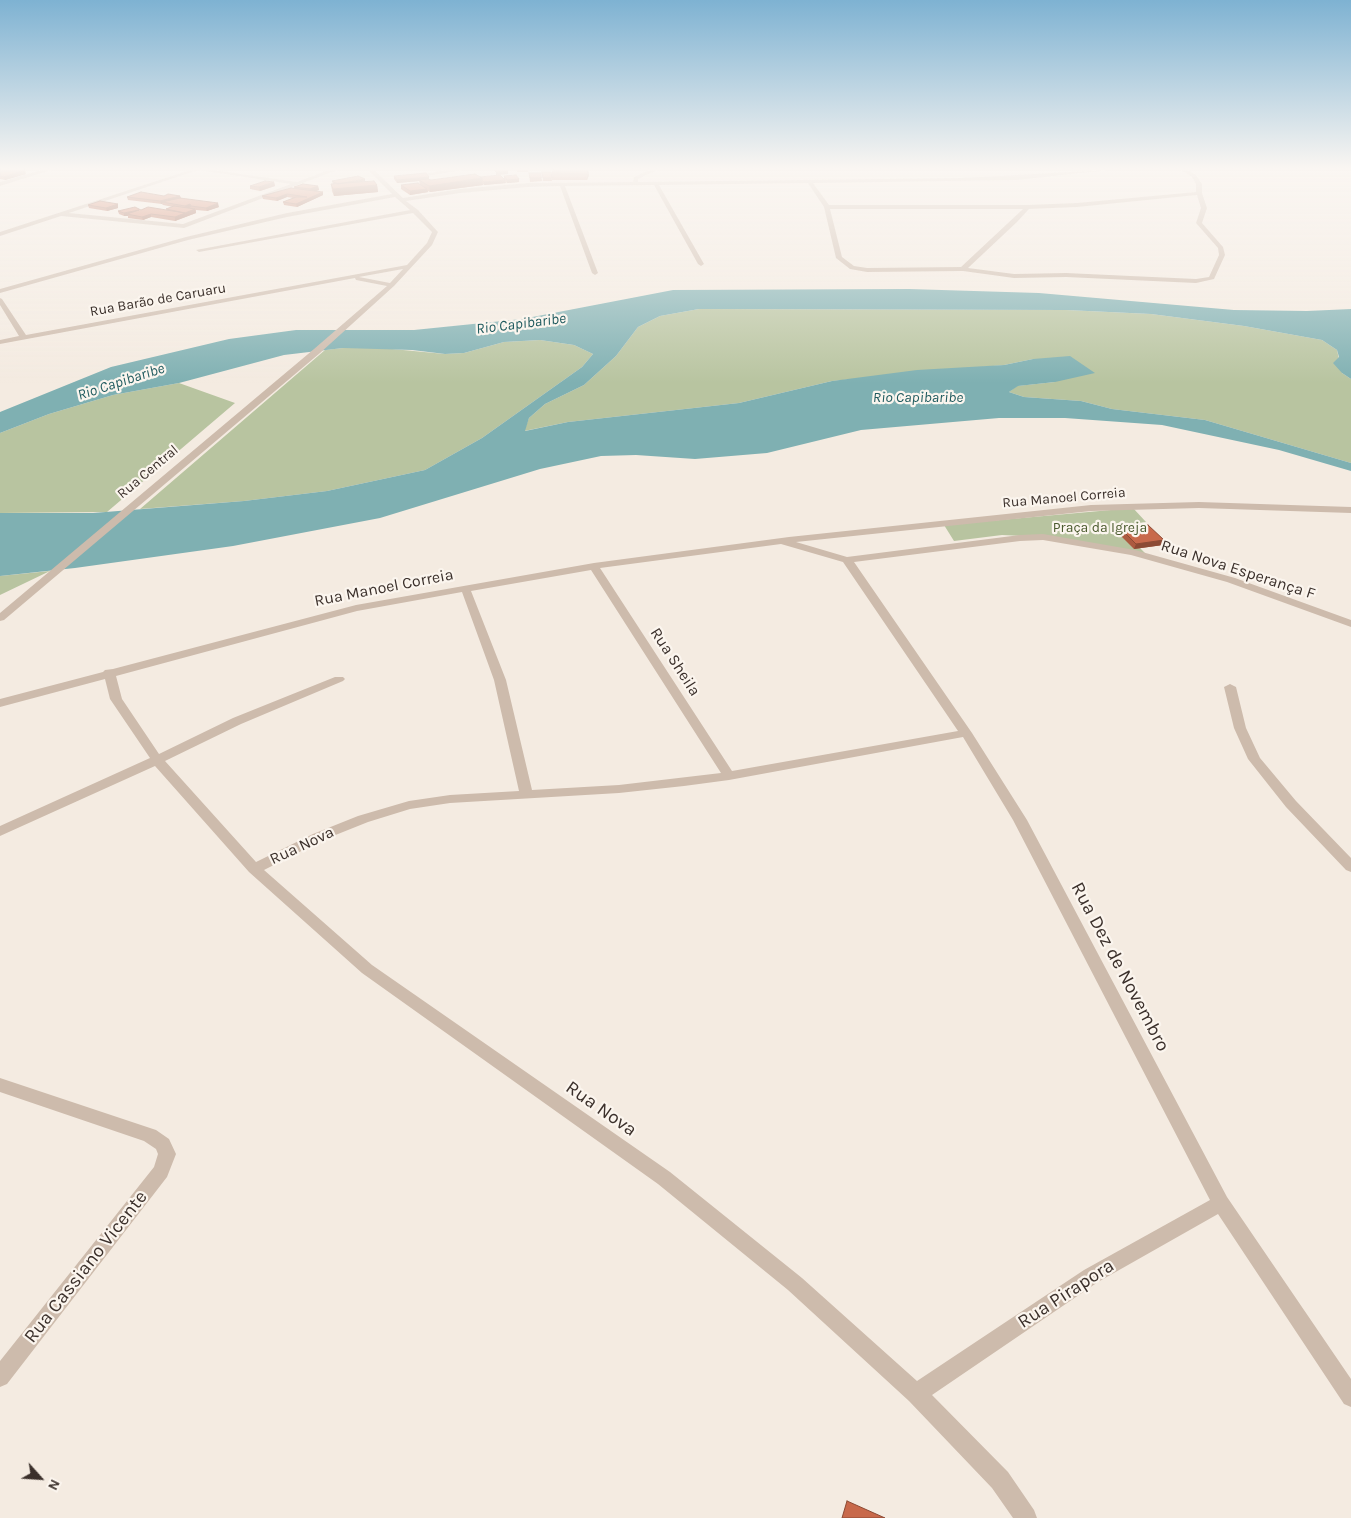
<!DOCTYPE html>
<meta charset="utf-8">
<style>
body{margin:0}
#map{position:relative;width:1351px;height:1518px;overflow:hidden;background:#f4ebe1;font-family:Karla,sans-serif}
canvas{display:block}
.north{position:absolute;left:15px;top:1453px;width:50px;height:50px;-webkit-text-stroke:4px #fbf5ee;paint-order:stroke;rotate:116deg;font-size:14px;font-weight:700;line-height:20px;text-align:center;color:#3b302b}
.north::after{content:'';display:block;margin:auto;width:18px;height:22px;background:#3b302b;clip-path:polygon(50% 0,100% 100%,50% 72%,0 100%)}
</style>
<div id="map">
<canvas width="1351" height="1518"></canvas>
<div class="north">N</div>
</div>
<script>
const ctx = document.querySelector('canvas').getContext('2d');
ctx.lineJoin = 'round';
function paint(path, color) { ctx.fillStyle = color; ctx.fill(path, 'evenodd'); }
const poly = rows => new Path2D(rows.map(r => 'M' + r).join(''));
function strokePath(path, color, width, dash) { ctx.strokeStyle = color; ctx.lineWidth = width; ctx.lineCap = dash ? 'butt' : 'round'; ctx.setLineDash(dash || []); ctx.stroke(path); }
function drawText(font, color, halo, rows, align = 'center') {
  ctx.font = font + ' Karla,sans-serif'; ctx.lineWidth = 4.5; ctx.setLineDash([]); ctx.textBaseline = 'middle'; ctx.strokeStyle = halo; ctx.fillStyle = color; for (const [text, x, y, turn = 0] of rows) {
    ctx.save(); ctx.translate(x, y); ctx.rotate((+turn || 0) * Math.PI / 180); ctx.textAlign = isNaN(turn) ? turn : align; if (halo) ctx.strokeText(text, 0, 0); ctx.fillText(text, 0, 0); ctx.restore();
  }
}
paint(poly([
 [699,309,1066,310,1151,314,1244,326,1322,340,1337,350,1342,373,1351,379,1351,463,1205,420,1112,409,1081,401,1024,397,1009,392,1017,386,1055,382,1033,359,1004,365,832,381,739,403,568,422,524,431,529,418,545,404,584,385,616,356,638,327,660,316],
 [540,340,574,345,593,354,582,367,482,438,425,470,327,491,244,501,140,509,325,350,343,348,382,348,445,354,464,353,504,342],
 [179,383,235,403,107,512,0,513,0,433,49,414,113,395],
 [1133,508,1146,522,1139,523,1145,530,1134,549,1140,548,1150,558,1046,537,1002,535,954,541,944,525],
 [50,571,0,595,0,576]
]), '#b8c4a0');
paint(poly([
 [909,289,1039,293,1234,310,1307,311,1351,309,1351,379,1342,373,1333,363,1339,357,1337,350,1322,340,1244,326,1151,314,1066,310,699,309,660,316,638,327,616,356,584,385,545,404,529,418,525,431,568,422,739,403,832,381,917,370,1004,365,1033,359,1070,356,1095,373,1055,382,1018,386,1009,392,1024,397,1081,401,1112,409,1205,420,1351,463,1351,471,1279,450,1162,425,1065,418,999,418,861,430,767,453,695,459,636,455,601,456,540,469,380,518,233,546,75,568,0,576,0,513,93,513,244,501,327,491,425,470,482,438,582,367,593,354,574,345,540,340,504,342,464,353,445,354,412,350,343,348,284,355,179,383,113,395,49,414,0,433,0,412,111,367,229,339,296,330,414,330,522,319,673,290]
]), '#7fb0b2');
paint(poly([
 [42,170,51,170,0,186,0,182,42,170],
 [190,170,198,170,69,213,183,224,291,184,199,170,213,170,297,182,329,170,337,170,184,228,61,216,0,236,0,232,190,170],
 [368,170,374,170,403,198,460,189,528,183,633,182,634,177,650,170,657,170,638,179,638,182,961,178,1108,170,1017,180,813,183,829,205,1027,205,1077,203,1196,192,1196,184,1192,177,1181,170,1188,170,1196,175,1202,184,1202,193,1207,208,1202,223,1223,247,1225,255,1214,279,1196,283,1066,277,1014,278,963,271,867,272,850,269,836,258,824,207,808,183,659,185,704,264,701,266,698,264,654,185,565,186,598,273,595,275,592,273,560,186,528,187,460,193,406,201,418,210,438,232,432,245,394,286,320,353,4,620,0,621,0,613,314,349,387,286,356,280,355,278,0,344,0,340,19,336,0,305,0,298,2,299,26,335,407,265,427,243,432,232,413,213,199,252,196,250,410,210,395,197,287,217,188,240,0,293,0,289,186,237,287,213,392,194,368,170],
 [1197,195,1201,208,1196,223,1218,248,1219,255,1209,277,1196,279,1066,273,1014,274,968,268,1017,222,1029,209,1077,207,1197,195],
 [830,209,1023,209,961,267,867,268,854,266,842,257,830,209],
 [403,269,390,283,359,277,403,269],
 [447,170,461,170,410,179,407,177,447,170],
 [1199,502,1351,507,1351,513,1199,508,1091,511,796,542,847,557,1020,535,1043,534,1135,550,1235,578,1351,620,1351,627,1227,582,1131,555,1043,540,1020,541,854,562,972,733,1027,820,1227,1197,1351,1379,1351,1407,1344,1404,1218,1214,1098,1282,932,1395,1008,1472,1034,1510,1037,1518,1013,1518,992,1488,909,1401,788,1290,658,1184,362,973,249,872,155,766,0,836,0,826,150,758,110,699,105,679,0,707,0,699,103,672,105,670,113,669,356,605,594,563,789,537,1091,505,1199,502],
 [781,544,843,562,958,731,732,771,600,568,781,544],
 [591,570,721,773,619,785,532,790,506,680,471,591,591,570],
 [462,592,494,680,519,791,450,795,409,801,358,816,313,834,256,862,165,761,241,724,343,681,345,679,343,677,335,677,233,718,159,754,122,699,116,676,357,611,462,592],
 [963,737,1013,820,1210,1200,1084,1270,917,1381,802,1278,670,1172,372,965,264,870,323,840,368,822,410,809,450,803,619,793,684,786,729,780,963,737],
 [1230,684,1236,687,1246,728,1260,758,1296,801,1351,858,1351,872,1346,870,1286,807,1248,759,1234,728,1224,687,1230,684],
 [0,1078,156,1130,169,1139,176,1154,167,1177,7,1384,0,1387,0,1361,154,1167,158,1154,156,1149,144,1141,0,1092,0,1078]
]), '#cdbbac');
paint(poly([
 [0,170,26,174,5,180,0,179],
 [517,170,529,170,528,172,517,172],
 [588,170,589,175,587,180,552,180,552,173],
 [542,172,551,172,552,181,543,181],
 [529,173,541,173,542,181,530,182],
 [394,176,429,177,429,179,431,180,480,177,504,179,504,176,519,179,519,182,507,183,505,181,506,183,484,185,482,183,483,185,430,192,428,191,428,192,410,195,401,189,401,185,420,184,419,181,397,183,394,179],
 [332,181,365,181,377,185,378,192,334,196,332,191,331,184,333,184],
 [274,182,275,186,260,191,250,189,250,186],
 [318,186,319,190,315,191,323,195,297,207,284,205,283,202,293,198,287,197,277,201,263,199,262,196,295,189,294,187],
 [164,196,180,196,181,198,219,207,207,211,196,210,196,213,175,221,151,217,143,220,128,218,128,216,124,216,119,214,118,211,141,210,167,210,166,209,173,207,163,205,162,204,128,200,127,197],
 [118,204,118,208,107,211,89,208,88,205],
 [1120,528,1164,540,1163,545,1134,549,1118,533]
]), '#ac5a40');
paint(poly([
 [25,170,26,174,5,180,4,177],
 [588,170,589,175,587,180,587,174],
 [508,171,508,174,496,175,496,172],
 [429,177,429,180,419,180,419,181,397,183,397,180],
 [482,178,483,185,430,192,429,186],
 [365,179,365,183,339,184],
 [519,179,519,182,507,183,507,180],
 [505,180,506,183,484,185,484,182],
 [274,182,275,186,260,191,259,187],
 [377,185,378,192,334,196,333,189],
 [318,186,319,190,311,193,310,189],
 [427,189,428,192,410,195,410,191],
 [323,192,323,195,297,207,296,204],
 [287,194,287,197,277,201,276,198],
 [180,196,181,199,162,202,162,204,161,204,160,201],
 [218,203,219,207,207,211,206,208],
 [118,204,118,208,107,211,106,208],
 [190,204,191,207,186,209,185,206],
 [195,209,196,213,175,221,175,217],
 [139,210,127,214,128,216,124,216,124,213],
 [151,214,151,217,143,220,142,217],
 [1164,540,1163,545,1134,549,1136,544]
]), '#8c4a34');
const building = poly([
 [0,170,25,170,4,177,0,176,0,170],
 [494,170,507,170,508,171,496,172,494,170],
 [553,170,588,170,587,174,552,173,553,170],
 [542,172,551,172,552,178,543,178,542,172],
 [426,173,429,177,397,180,394,176,426,173],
 [529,173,541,173,541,178,530,178,529,173],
 [475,174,482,178,429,186,419,180,428,179,431,180,475,174],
 [500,175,505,180,484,182,482,180,482,178,480,177,500,175],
 [516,175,519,179,507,180,504,176,516,175],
 [358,176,365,179,338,184,332,181,358,176],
 [265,181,274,182,259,187,250,186,265,181],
 [374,181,377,185,333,189,331,184,374,181],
 [418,183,427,189,410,191,401,185,418,183],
 [303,184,318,186,310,189,294,187,303,184],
 [291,188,323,192,296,204,283,202,296,197,307,197,287,194,276,198,262,196,291,188],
 [141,192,164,196,168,194,180,196,160,201,127,197,141,192],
 [180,198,218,203,206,208,191,206,190,204,185,206,162,202,180,198],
 [100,201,118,204,106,208,88,205,100,201],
 [174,206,195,209,175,217,151,214,142,217,127,214,139,210,124,213,118,211,135,207,141,210,148,207,185,213,166,209,174,206],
 [1148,525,1164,540,1136,544,1120,528,1148,525],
 [847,1501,885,1518,842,1518,847,1501]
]);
paint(building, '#c8694b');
strokePath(building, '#8c4a34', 1);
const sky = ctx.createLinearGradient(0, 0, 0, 383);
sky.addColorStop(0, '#7eb2d2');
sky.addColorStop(0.44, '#faf6f2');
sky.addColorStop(1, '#faf6f200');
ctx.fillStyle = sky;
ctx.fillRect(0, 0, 1351, 383);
drawText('14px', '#3b302b', '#fbf5ee', [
 ["Rua Barão de Caruaru",158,300,-10],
 ["Rua Central",148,472,-40],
 ["Rua Manoel Correia",1064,498,-5]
]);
drawText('14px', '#4a5a2e', '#fbf5ee', [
 ["Praça da Igreja",1100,528]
]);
drawText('italic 15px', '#1f5a5e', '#fbf5ee', [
 ["Rio Capibaribe",521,324,-7],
 ["Rio Capibaribe",121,382,-18],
 ["Rio Capibaribe",918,398]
]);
drawText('16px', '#3b302b', '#fbf5ee', [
 ["Rua Nova Esperança F",1238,570,18],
 ["Rua Manoel Correia",384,588,-11],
 ["Rua Sheila",675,662,57],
 ["Rua Nova",302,846,-25]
]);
drawText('19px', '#3b302b', '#fbf5ee', [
 ["Rua Dez de Novembro",1120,967,62],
 ["Rua Nova",601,1109,35],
 ["Rua Cassiano Vicente",86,1267,-52],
 ["Rua Pirapora",1066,1294,-33]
]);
</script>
